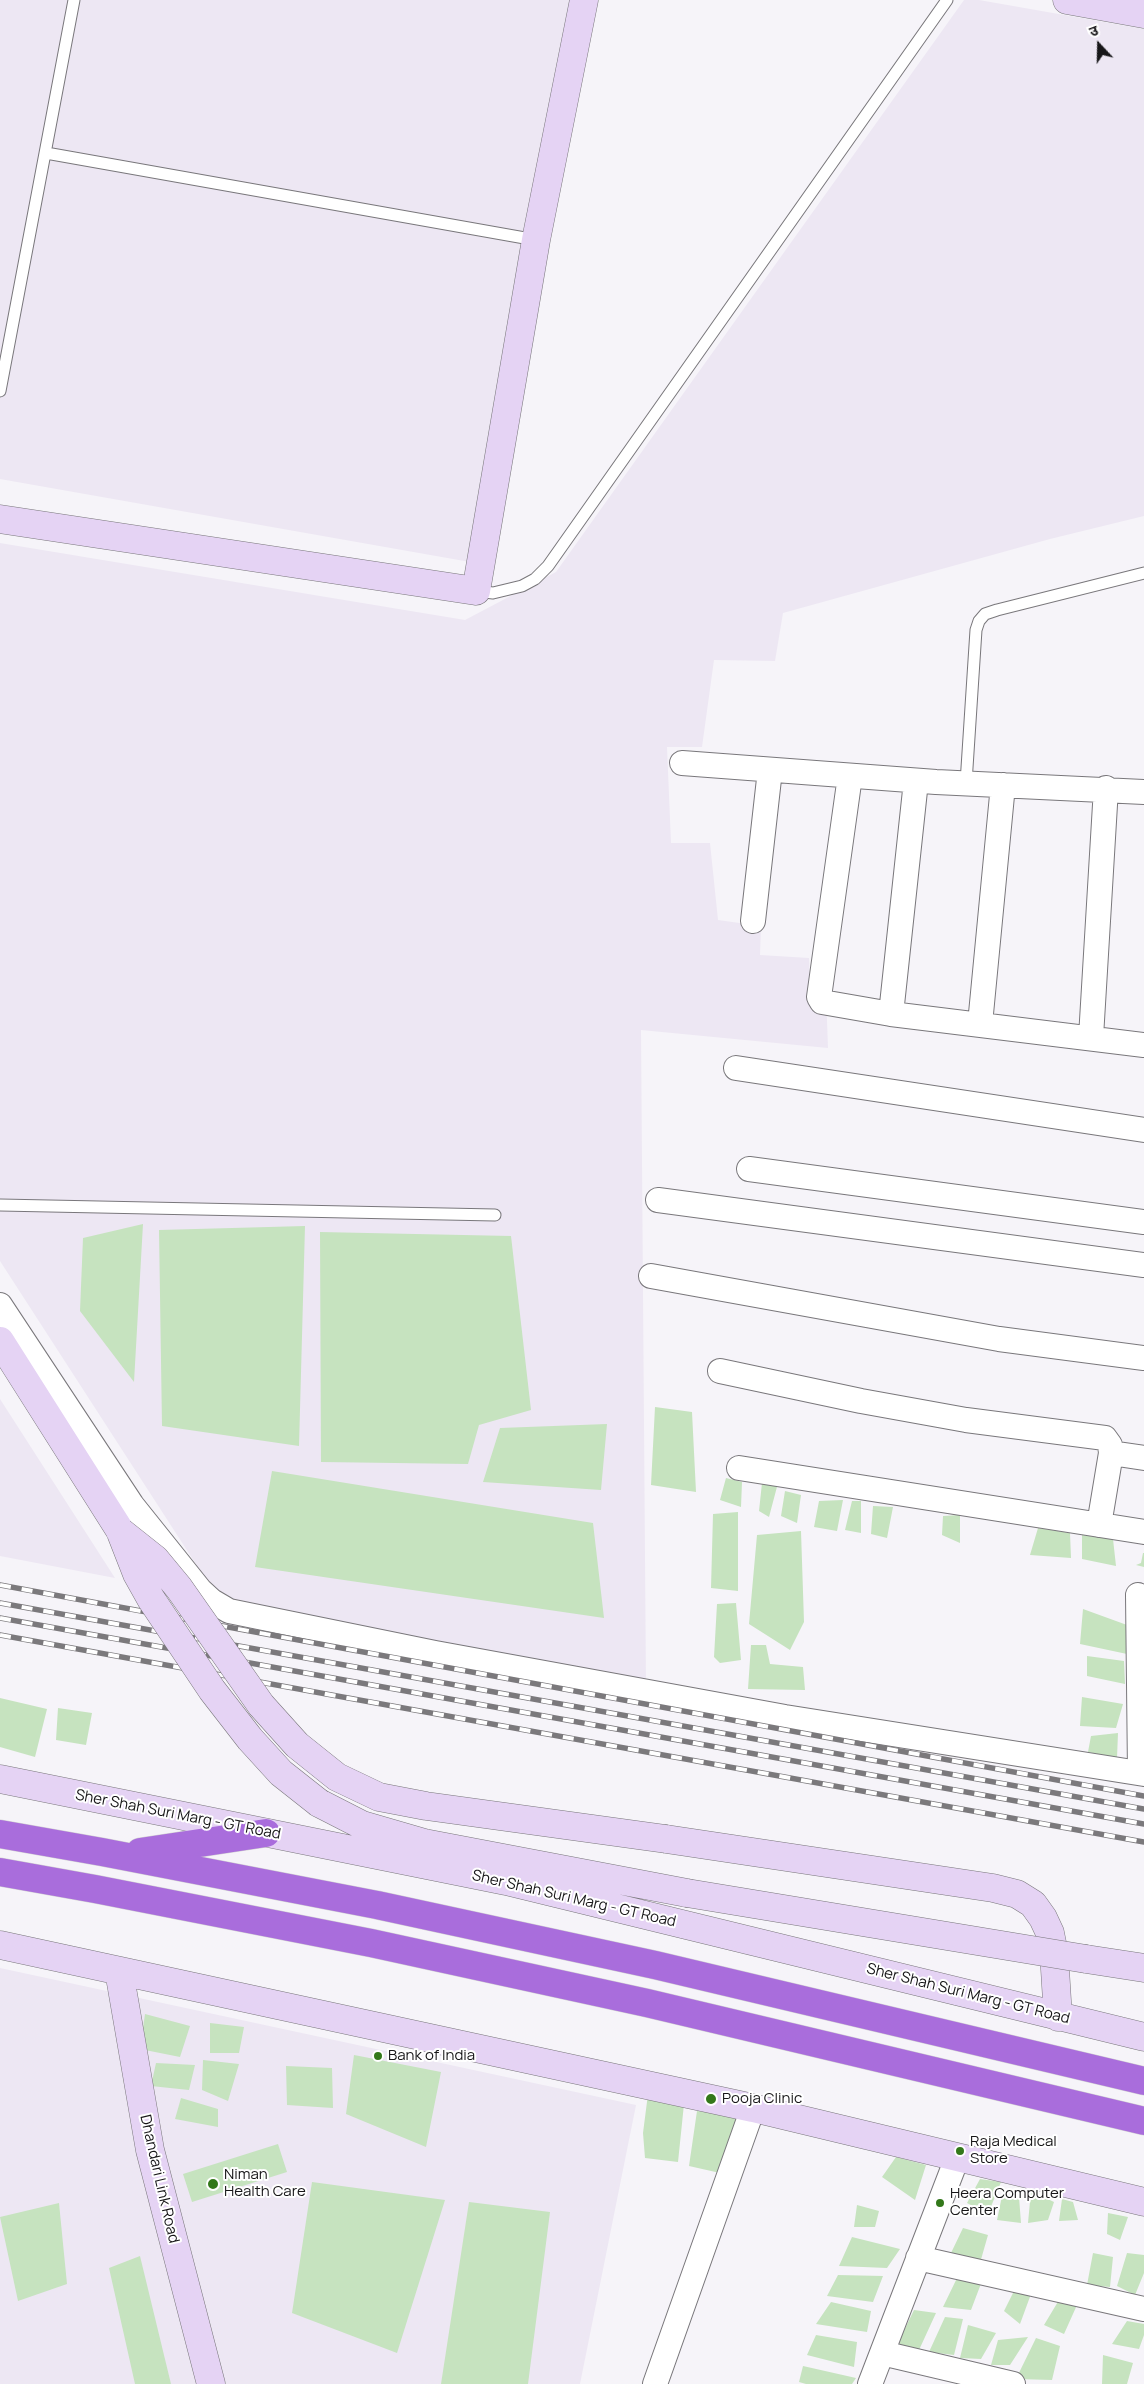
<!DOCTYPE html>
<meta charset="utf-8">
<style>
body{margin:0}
#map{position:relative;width:1144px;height:2384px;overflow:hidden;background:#f6f4f9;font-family:Manrope,"Noto Sans Devanagari",sans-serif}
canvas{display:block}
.north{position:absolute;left:1074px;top:20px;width:50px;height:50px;-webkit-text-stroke:4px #fff;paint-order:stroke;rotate:339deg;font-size:14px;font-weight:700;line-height:20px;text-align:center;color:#171618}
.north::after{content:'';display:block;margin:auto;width:18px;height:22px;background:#171618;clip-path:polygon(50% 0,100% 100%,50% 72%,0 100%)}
</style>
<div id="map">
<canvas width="1144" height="2384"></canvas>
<div class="north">उ</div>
</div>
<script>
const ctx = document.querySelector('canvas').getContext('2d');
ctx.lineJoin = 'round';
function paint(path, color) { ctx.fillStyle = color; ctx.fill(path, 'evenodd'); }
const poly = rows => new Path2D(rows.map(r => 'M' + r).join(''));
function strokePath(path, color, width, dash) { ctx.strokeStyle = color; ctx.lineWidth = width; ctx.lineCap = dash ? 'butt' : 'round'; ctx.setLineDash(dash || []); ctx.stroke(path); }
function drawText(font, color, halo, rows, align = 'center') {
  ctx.font = font + ' Manrope,sans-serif'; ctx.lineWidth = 4; ctx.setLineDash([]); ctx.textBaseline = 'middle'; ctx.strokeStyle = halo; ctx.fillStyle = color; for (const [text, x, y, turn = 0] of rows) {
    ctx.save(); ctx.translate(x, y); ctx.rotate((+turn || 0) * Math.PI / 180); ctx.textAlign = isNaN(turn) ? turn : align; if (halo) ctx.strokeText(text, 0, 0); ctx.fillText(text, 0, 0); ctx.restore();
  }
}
paint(poly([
 [0,0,570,0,470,562,0,479],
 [964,0,979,0,1144,29,1144,516,1050,539,783,613,775,661,714,660,702,747,667,747,671,843,710,843,718,920,761,926,760,955,809,958,810,992,826,993,828,1048,641,1030,646,1687,223,1606,0,1261,0,543,465,620,556,572],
 [0,1399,115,1578,0,1556],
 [0,1968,636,2105,580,2384,0,2384]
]), '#ede7f3');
paint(poly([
 [143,1224,134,1382,80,1311,83,1238],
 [305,1226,299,1446,162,1426,159,1230],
 [320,1232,511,1236,531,1410,479,1425,468,1464,321,1462],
 [655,1407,692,1412,696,1492,651,1485],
 [607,1424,601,1490,483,1482,500,1428],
 [272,1471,593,1523,604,1618,255,1567],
 [726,1478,742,1482,741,1507,720,1500],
 [762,1483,778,1483,769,1517,759,1511],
 [785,1491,801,1495,797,1523,781,1516],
 [843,1500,837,1531,814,1527,819,1501],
 [852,1501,861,1501,861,1533,845,1530],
 [873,1506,893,1507,887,1538,871,1534],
 [738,1512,738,1591,711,1588,713,1514],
 [960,1515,960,1543,942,1535,943,1516],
 [1038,1528,1070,1533,1071,1558,1030,1555],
 [801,1531,804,1622,790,1650,749,1624,757,1535],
 [1082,1535,1113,1539,1116,1566,1082,1559],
 [1143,1553,1144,1553,1144,1567,1136,1565,1141,1563],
 [736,1603,741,1660,720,1663,714,1657,717,1604],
 [1083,1609,1127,1625,1127,1654,1080,1644],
 [751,1645,766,1645,770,1664,803,1667,805,1690,748,1689],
 [1087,1656,1124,1661,1125,1684,1087,1676],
 [1082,1697,1123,1704,1116,1728,1080,1726],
 [0,1698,47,1709,35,1757,0,1747],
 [58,1708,92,1713,86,1745,56,1740],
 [1118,1733,1117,1758,1088,1752,1091,1736],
 [145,2014,190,2026,180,2057,140,2049],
 [210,2023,244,2027,239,2053,210,2053],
 [354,2055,441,2072,426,2147,346,2114],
 [203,2060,239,2064,228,2101,202,2090],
 [156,2063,195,2065,189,2090,151,2086],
 [286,2066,332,2068,333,2108,287,2105],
 [648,2094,684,2104,678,2162,645,2158,643,2133],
 [181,2098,218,2109,218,2127,175,2119],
 [697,2111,738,2115,720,2173,689,2166],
 [278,2144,287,2172,192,2202,183,2174],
 [896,2157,926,2165,915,2200,882,2177],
 [980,2179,1001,2182,988,2214,967,2203],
 [312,2182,445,2200,397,2353,292,2313],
 [1031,2191,1054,2202,1048,2220,1028,2223],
 [1002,2196,1019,2197,1021,2223,997,2220],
 [1062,2199,1073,2202,1078,2220,1059,2221],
 [469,2202,550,2212,528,2384,441,2384],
 [59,2203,67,2284,18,2301,0,2217],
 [857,2205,879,2211,875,2227,854,2227],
 [1108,2213,1128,2217,1120,2240,1107,2234],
 [963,2228,988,2235,980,2263,951,2253],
 [852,2237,900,2249,887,2268,839,2266],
 [1093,2253,1113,2257,1110,2287,1087,2285],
 [1127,2253,1144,2255,1144,2273,1135,2295,1117,2286],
 [140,2256,171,2384,135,2384,109,2268],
 [838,2275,883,2276,873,2302,827,2296],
 [958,2276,982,2281,971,2310,943,2307],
 [1014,2291,1031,2294,1020,2324,1004,2311],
 [1059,2300,1077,2305,1064,2334,1044,2325],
 [831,2302,871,2311,867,2332,816,2324],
 [914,2310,936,2313,919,2350,896,2347],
 [945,2317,963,2319,954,2355,929,2352],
 [1127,2321,1144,2324,1144,2335,1139,2349,1112,2344],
 [968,2325,996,2333,981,2359,960,2358],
 [816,2335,857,2342,854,2367,807,2355],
 [1028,2337,1010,2365,991,2365,998,2340],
 [1036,2338,1060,2346,1052,2380,1016,2379],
 [1103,2355,1133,2363,1127,2384,1102,2384],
 [803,2366,856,2378,852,2384,806,2384,799,2382]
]), '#c6e3bf');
const lane = poly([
 [46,153,536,240],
 [0,391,74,0],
 [476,591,493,593,522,586,535,579,548,566,947,0],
 [966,783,976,630,979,621,985,614,997,610,1144,573],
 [0,1205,495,1215]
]);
const street = poly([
 [682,763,936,782,1144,792],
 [850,776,819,997,822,1002,891,1014,1144,1045],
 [753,921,770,770],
 [891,1014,916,781],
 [980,1024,1003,785],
 [1091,1037,1106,788],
 [736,1068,1144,1130],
 [749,1169,1144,1222],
 [658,1200,1144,1265],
 [651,1276,999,1339,1144,1358],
 [0,1305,132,1505,200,1590,212,1601,229,1611,435,1653,785,1717,1144,1774],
 [720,1371,861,1401,966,1420,1105,1438,1110,1445,1111,1453,1099,1525],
 [1111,1453,1144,1458],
 [739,1468,1144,1532],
 [1138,1595,1140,1773],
 [918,2258,1144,2309],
 [882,2353,1013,2384],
 [655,2384,753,2108],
 [870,2384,957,2158]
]);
const secondary = poly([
 [1067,0,1144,14],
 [0,519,476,591,536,240,584,0],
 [0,1341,121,1532],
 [0,1779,506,1881,1144,2037],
 [319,1803,362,1825,424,1843,687,1893],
 [666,1839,993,1888,1017,1894,1033,1904,1043,1918,1050,1933,1054,1953,1058,2017],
 [0,1945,753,2108,1144,2202],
 [1086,1959,1144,1968],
 [119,1971,150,2150,211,2384]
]);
const highway = poly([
 [0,1834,102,1852,377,1905,655,1965,1144,2081],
 [140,1852,266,1833],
 [0,1872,95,1889,371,1943,647,2003,1144,2121]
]);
strokePath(lane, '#79777b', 13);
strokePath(street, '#79777b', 26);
strokePath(secondary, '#79777b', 29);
strokePath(highway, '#d1d0d1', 29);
strokePath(lane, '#fff', 11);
strokePath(street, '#fff', 24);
strokePath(secondary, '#e5d3f4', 28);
strokePath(highway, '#a96ddc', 28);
const rail = poly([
 [0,1585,1144,1796],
 [0,1603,1144,1809],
 [0,1618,1144,1824],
 [0,1635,1144,1842]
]);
strokePath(rail, '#7b797c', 5.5);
strokePath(rail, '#fff', 4, [11]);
const secondaryBridge = poly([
 [121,1532,155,1559,179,1588,261,1705,297,1745,337,1777,379,1797,426,1806,666,1839],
 [121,1533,137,1574,151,1599,212,1690,250,1739,281,1773,319,1803],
 [687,1893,1086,1959]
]);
strokePath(secondaryBridge, '#79777b', 29, []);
strokePath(secondaryBridge, '#e5d3f4', 28);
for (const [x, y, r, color] of [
 [378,2056,5,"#33781a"],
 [711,2099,6,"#33781a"],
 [960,2151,5,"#33781a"],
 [213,2184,6,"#33781a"],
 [940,2203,5,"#33781a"]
]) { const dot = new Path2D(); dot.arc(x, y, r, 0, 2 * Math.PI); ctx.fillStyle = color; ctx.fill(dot); strokePath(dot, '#fff', 2); }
drawText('15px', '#171618', '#fff', [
 ["Sher Shah Suri Marg - GT Road",178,1815,11],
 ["Sher Shah Suri Marg - GT Road",574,1899,13],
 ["Sher Shah Suri Marg - GT Road",968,1994,14],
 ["Dhandari Link Road",159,2179,77]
]);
drawText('15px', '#171618', '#fff', [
 ["Bank of India",388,2056],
 ["Pooja Clinic",722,2099],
 ["Raja Medical",970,2142],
 ["Store",970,2159],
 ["Niman",224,2175],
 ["Health Care",224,2192],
 ["Heera Computer",950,2194],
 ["Center",950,2211]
], 'left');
</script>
